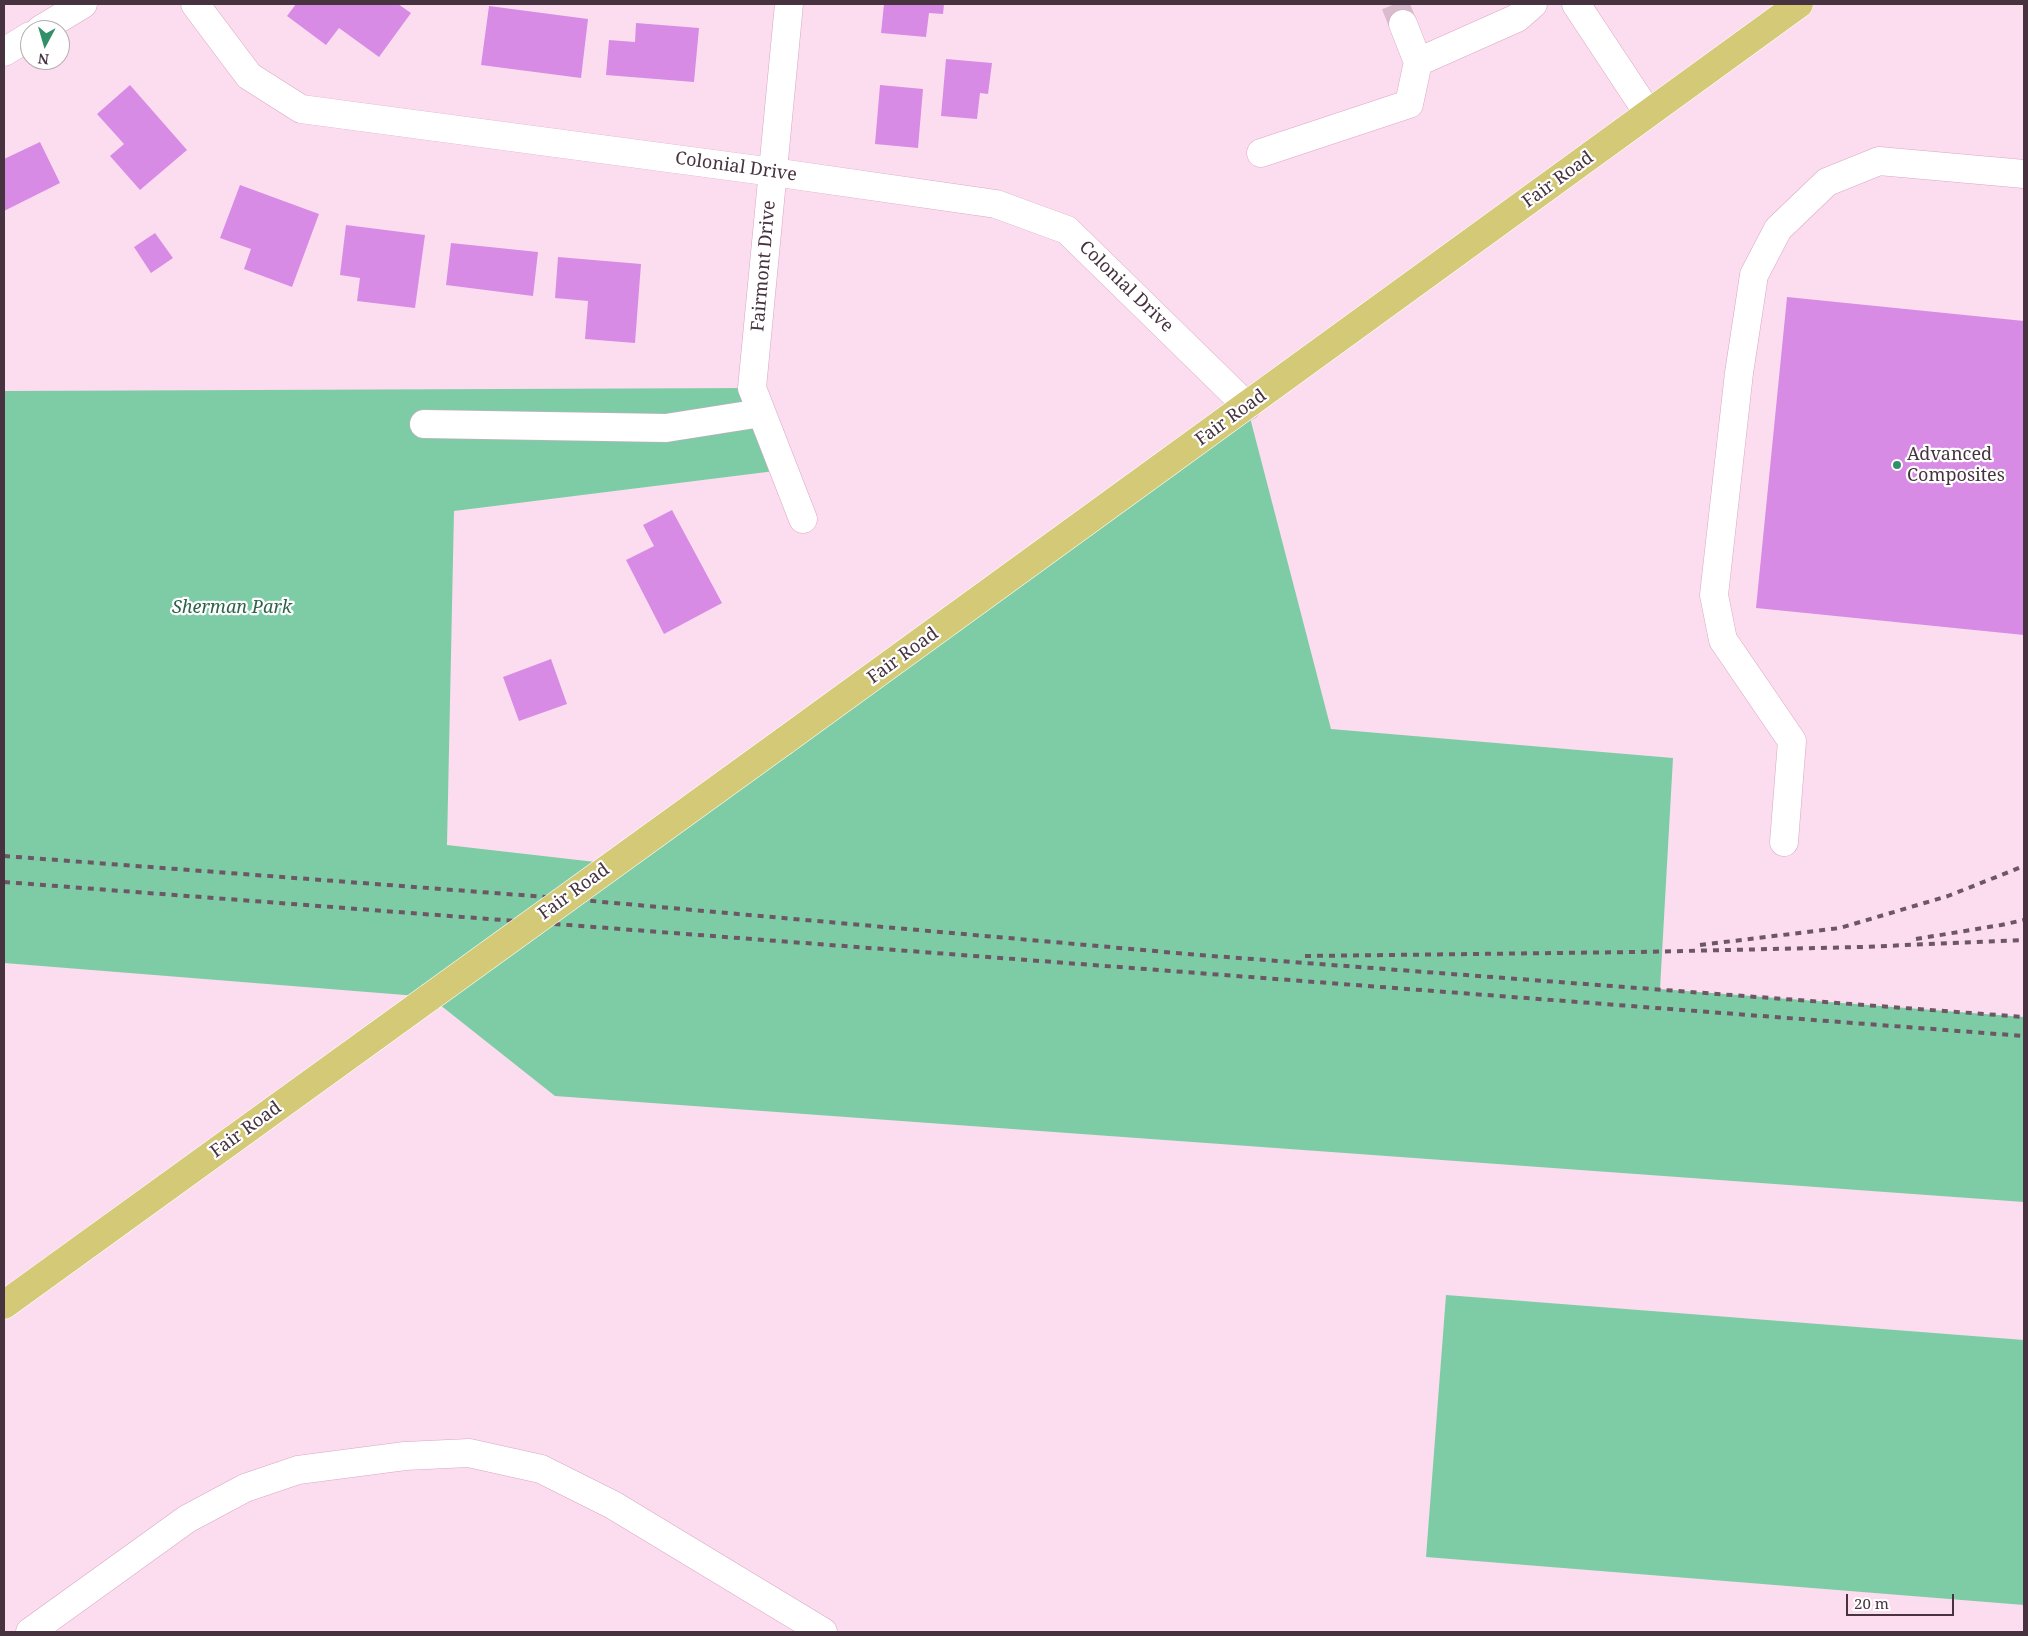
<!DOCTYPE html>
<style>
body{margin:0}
#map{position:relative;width:2028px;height:1636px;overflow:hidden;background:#fcddef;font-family:"Noto Serif",serif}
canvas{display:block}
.frame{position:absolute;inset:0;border:5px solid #47333f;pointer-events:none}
.north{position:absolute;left:20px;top:20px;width:50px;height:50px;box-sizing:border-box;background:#fff;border:1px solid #b5adb2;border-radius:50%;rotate:186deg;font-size:14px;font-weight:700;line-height:20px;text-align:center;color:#47333f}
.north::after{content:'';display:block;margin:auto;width:18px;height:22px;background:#319069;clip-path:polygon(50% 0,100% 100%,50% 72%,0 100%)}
.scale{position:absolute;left:1846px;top:1594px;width:108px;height:22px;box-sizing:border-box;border:2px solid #47333f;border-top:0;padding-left:6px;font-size:15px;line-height:18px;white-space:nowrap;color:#47333f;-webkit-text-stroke:4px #fff;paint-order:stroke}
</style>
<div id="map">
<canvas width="2028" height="1636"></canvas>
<div class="frame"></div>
<div class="north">N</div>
<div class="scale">20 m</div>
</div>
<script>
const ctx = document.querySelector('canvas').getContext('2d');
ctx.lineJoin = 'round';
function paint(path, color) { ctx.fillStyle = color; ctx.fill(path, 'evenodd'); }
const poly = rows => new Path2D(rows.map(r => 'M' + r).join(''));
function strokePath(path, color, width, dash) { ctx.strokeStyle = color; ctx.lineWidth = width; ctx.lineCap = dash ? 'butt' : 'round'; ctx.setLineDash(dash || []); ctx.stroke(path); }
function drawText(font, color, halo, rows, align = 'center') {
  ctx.font = font + ' "Noto Serif",serif'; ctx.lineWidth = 4.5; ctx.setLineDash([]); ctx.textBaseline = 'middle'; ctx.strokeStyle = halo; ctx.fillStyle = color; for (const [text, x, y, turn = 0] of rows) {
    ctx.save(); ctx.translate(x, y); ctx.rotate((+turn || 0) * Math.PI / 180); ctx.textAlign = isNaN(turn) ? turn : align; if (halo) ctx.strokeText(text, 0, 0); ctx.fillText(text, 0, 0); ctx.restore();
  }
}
paint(poly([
 [752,388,783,470,454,511,447,845,613,864,1247,406,1331,729,1673,758,1660,989,2024,1017,2024,1202,555,1096,430,997,4,963,4,391],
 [1446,1295,2024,1340,2024,1605,1426,1557]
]), '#7ecca6');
paint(poly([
 [296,4,398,4,411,13,379,57,339,28,326,45,287,16],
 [884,4,944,4,943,14,929,13,926,37,881,33],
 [489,6,588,19,581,78,481,65],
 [636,23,699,28,694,82,606,75,609,40,635,42],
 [946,59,992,63,988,94,980,93,977,119,941,116],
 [130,85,187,150,140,190,110,156,124,144,97,114],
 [880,85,923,89,918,148,875,144],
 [40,142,60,183,4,211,4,159],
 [240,185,319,214,292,287,244,269,251,249,220,238],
 [346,225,425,235,415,308,357,301,360,278,340,275],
 [155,233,173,258,151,273,134,247],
 [451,243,538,252,533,296,446,285],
 [558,257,641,264,635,343,585,339,588,301,555,298],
 [1787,297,2024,321,2024,635,1756,608],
 [672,510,722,603,664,634,626,560,654,546,643,525],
 [551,659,567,704,519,721,503,677]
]), '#d88be4');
strokePath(poly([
 [1395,4,1403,24]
]), '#d8bbcc', 28, [28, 14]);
const minor = poly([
 [195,4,249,76,301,109,773,172,996,204,1067,230,1247,406],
 [789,4,752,388,803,519],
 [1576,4,1648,113],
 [1403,24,1418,62,1517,18,1533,4],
 [40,30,83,4],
 [4,52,30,36],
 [1261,153,1409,104,1418,62],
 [424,424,666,428,761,413],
 [1784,842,1792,741,1723,640,1714,595,1739,373,1754,275,1778,229,1827,182,1879,161,2024,174],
 [30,1632,187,1519,245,1488,298,1470,405,1456,469,1453,541,1469,613,1505,823,1632]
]);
const major = poly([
 [784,741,1799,4],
 [4,1305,430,997]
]);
strokePath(minor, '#d8a7c4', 29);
strokePath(major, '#fff', 29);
strokePath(minor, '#fff', 28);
strokePath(major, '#d3c977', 28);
strokePath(poly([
 [4,856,547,897,1199,955,2024,1017],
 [4,882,2024,1036],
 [1916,939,2001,925,2024,920],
 [1700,945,1840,928,1948,896,2024,866],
 [1305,956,1639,952,1861,947,2024,940]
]), '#6d5764', 4, [6, 6]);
const majorBridge = poly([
 [430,997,784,741]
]);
strokePath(majorBridge, '#fff', 29, []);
strokePath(majorBridge, '#d3c977', 28);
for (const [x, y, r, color] of [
 [1897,465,5,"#319069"]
]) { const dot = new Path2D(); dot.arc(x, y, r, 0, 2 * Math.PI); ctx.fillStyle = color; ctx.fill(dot); strokePath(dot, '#fff', 2); }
drawText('18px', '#47333f', '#fff', [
 ["Colonial Drive",736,167,8],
 ["Fair Road",1558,180,-36],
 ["Fairmont Drive",764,266,-85],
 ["Colonial Drive",1126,287,44],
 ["Fair Road",1231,418,-36],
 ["Fair Road",903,656,-36],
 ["Fair Road",574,892,-36],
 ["Fair Road",246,1130,-36]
]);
drawText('18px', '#47333f', '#fff', [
 ["Advanced",1907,455],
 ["Composites",1907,476]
], 'left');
drawText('italic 18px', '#2c634a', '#fff', [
 ["Sherman Park",232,608]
]);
</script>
